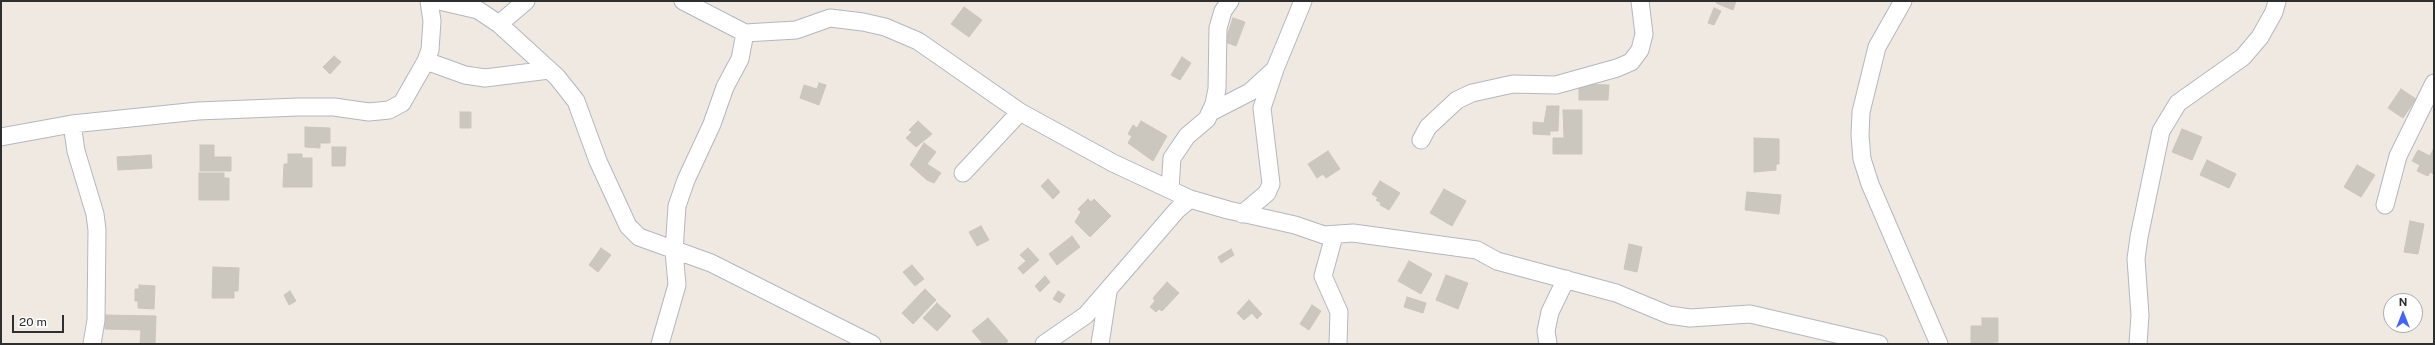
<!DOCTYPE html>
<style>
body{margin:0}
#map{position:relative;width:2435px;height:345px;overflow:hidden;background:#efe9e1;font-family:"Public Sans",sans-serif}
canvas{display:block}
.frame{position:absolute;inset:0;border:2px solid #2e2e2e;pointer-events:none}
.north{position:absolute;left:2383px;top:293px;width:40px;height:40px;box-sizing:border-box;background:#fff;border:1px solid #ababab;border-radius:50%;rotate:0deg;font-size:11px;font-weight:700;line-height:16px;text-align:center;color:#2e2e2e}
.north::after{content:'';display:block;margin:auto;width:14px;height:18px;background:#4264fb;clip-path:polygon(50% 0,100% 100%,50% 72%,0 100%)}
.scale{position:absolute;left:12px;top:315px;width:52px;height:18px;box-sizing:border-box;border:2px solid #2e2e2e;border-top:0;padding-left:5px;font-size:12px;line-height:14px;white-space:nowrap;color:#2e2e2e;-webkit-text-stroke:3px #fff;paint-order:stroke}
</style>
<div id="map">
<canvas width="2435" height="345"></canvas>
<div class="frame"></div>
<div class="north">N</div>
<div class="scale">20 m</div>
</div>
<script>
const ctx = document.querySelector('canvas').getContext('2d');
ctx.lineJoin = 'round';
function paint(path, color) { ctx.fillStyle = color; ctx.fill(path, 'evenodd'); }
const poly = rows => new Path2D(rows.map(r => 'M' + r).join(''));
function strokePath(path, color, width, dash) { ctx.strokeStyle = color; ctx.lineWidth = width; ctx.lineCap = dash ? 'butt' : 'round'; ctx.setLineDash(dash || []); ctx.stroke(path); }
const building = poly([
 [1717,1,1736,1,1733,10,1716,3,1717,1],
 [964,7,982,20,969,37,951,24,964,7],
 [1714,8,1721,11,1714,25,1708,23,1714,8],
 [1233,18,1245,22,1236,46,1225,42,1233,18],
 [334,56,341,62,330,74,323,67,334,56],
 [1182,57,1191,63,1180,80,1171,75,1182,57],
 [819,83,826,85,819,105,800,98,804,85,817,89,819,83],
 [1579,84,1609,85,1608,100,1579,100,1579,84],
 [2401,89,2416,99,2403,118,2388,108,2401,89],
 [1547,106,1559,106,1558,131,1550,131,1550,135,1533,134,1533,122,1544,123,1547,106],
 [1563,110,1582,110,1582,154,1553,154,1553,138,1564,138,1563,110],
 [460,112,471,112,471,128,460,128,460,112],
 [918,121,932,134,916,147,906,138,912,132,909,130,918,121],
 [1141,121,1167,136,1153,161,1128,143,1132,136,1128,134,1133,125,1137,128,1141,121],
 [305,127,330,128,330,143,320,143,320,148,305,147,305,127],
 [2182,129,2202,137,2192,160,2172,152,2182,129],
 [1754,138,1779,139,1779,164,1776,164,1776,170,1754,172,1754,138],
 [924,143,936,152,927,164,941,173,934,183,927,180,910,165,924,143],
 [200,145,214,145,214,157,231,157,231,171,200,171,200,145],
 [332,147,346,147,345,166,332,166,332,147],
 [2434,148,2434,174,2430,172,2428,176,2417,171,2420,165,2412,161,2418,150,2430,156,2434,148],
 [1328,151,1340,169,1326,178,1323,174,1317,178,1308,164,1328,151],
 [288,154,302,154,302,158,312,158,312,187,283,187,284,164,288,164,288,154],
 [151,155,152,168,118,170,117,157,151,155],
 [2207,160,2236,174,2229,188,2200,175,2207,160],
 [2357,165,2375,175,2361,197,2344,187,2357,165],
 [199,173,224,173,224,178,229,178,229,200,199,200,199,173],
 [1048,179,1060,192,1053,199,1041,186,1048,179],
 [1380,181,1400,193,1389,210,1380,205,1381,203,1376,200,1378,198,1372,194,1380,181],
 [1444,189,1466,201,1452,226,1430,213,1444,189],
 [1747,192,1781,195,1779,214,1745,210,1747,192],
 [1088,199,1091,202,1094,199,1111,216,1090,237,1075,222,1081,212,1078,209,1088,199],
 [2410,221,2424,224,2418,254,2404,252,2410,221],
 [981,226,989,240,977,246,969,232,981,226],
 [1072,236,1080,247,1057,265,1049,254,1072,236],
 [1629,244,1642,247,1637,272,1624,269,1629,244],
 [601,248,611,255,598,272,589,265,601,248],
 [1028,248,1039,260,1023,274,1018,268,1026,261,1020,255,1028,248],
 [1231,249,1234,255,1221,263,1218,257,1231,249],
 [1409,261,1432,274,1421,294,1398,281,1409,261],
 [912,265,924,279,915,286,903,272,912,265],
 [213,267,239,268,238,291,234,291,234,298,212,298,213,267],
 [1446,275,1468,283,1458,309,1436,300,1446,275],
 [1045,276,1050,282,1040,292,1035,286,1045,276],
 [1167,282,1179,293,1162,311,1159,309,1156,312,1150,307,1155,301,1153,298,1167,282],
 [139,285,155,286,154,309,138,308,138,301,135,301,135,289,139,289,139,285],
 [925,289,936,300,913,324,902,313,925,289],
 [290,291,296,301,289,305,284,295,290,291],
 [1058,291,1065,295,1060,303,1053,299,1058,291],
 [1407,297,1426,303,1423,313,1404,307,1407,297],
 [1249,300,1262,314,1257,319,1252,313,1244,320,1237,313,1249,300],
 [937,303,951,316,937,331,923,318,937,303],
 [1312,305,1321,311,1309,330,1300,324,1312,305],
 [105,315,156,316,155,344,140,344,141,330,105,329,105,315],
 [988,318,1008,341,1005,344,983,344,972,331,988,318],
 [1982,318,1998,318,1998,342,1971,344,1971,326,1982,326,1982,318]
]);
paint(building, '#cbc7bf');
strokePath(building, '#cbc5ba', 1);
const street = poly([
 [439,1,478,10,499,24,557,77,576,101,598,161,628,226,639,237,711,263,872,344],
 [683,1,745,33,796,30,830,18,863,22,885,27,918,41,1020,112,1113,163,1190,199],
 [1903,1,1877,47,1861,112,1860,135,1862,159,1870,184,1939,344],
 [499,24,526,1],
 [426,61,465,75,485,78,549,70],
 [1211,112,1250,92,1274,70],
 [72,124,76,151,95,214,97,230,96,320,92,344],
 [1,137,72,124,198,111,298,107,334,107,369,112,389,110,402,103,426,61,430,50,432,21,429,1],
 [1421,140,1428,127,1457,100,1472,93,1513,84,1556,85,1617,68,1631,62,1640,50,1644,34,1640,1],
 [963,173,1020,112],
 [1170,189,1172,158,1187,136,1207,119,1214,104,1217,89,1218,28,1223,11,1230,1],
 [2385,205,2398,156,2434,83],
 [1242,214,1267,193,1271,184,1262,108,1275,69,1303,1],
 [1334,236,1323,276,1339,312,1338,344],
 [660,344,677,285,674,251,677,206,686,180,712,124,725,87,740,59,745,33],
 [1044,344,1086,315,1177,210,1190,199,1228,210,1295,225,1324,235,1353,233,1477,250,1497,261,1616,293,1669,315,1690,318,1750,314,1879,344],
 [1100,344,1108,292],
 [1548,344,1546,331,1550,312,1566,279],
 [2138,344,2140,315,2136,259,2139,237,2161,131,2178,103,2243,57,2260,37,2274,12,2277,1]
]);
strokePath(street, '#b4b7c1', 19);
strokePath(street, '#fff', 17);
</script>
